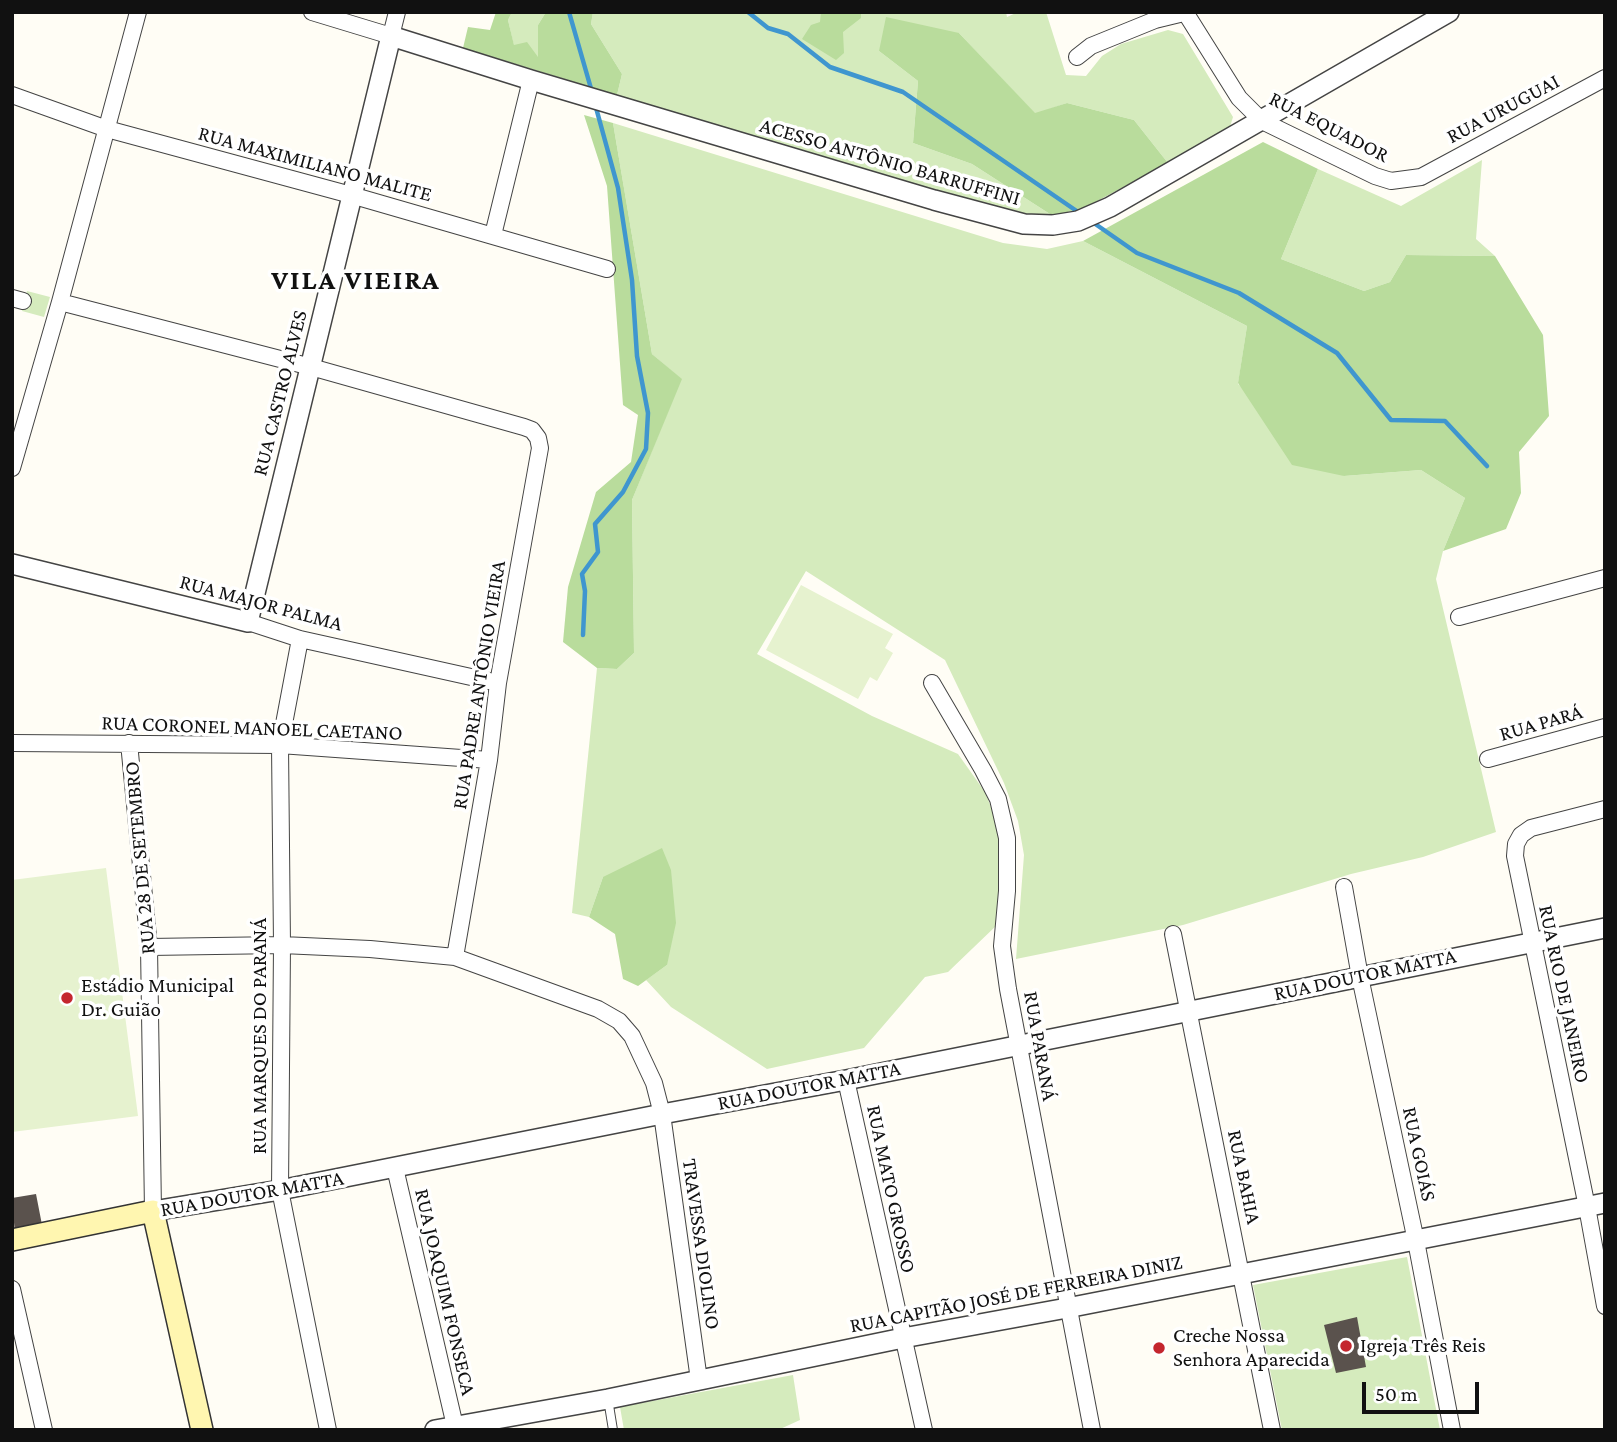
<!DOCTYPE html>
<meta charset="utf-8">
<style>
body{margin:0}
#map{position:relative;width:1617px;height:1442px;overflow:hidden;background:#fffdf5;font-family:"Crimson Pro",serif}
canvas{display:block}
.frame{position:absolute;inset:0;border:14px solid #111;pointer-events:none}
.scale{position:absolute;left:1362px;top:1382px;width:117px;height:32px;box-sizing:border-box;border:4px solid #111;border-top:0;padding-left:9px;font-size:21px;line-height:24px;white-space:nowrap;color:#111;-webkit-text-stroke:5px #fff;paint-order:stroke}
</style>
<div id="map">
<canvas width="1617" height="1442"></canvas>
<div class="frame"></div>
<div class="scale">50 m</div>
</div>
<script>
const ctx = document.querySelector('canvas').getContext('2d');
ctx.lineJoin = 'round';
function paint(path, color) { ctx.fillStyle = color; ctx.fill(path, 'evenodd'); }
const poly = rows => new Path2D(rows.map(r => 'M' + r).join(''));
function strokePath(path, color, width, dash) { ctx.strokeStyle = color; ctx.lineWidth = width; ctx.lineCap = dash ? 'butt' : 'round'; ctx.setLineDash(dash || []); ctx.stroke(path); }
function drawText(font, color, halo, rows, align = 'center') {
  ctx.font = font + ' "Crimson Pro",serif'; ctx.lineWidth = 7; ctx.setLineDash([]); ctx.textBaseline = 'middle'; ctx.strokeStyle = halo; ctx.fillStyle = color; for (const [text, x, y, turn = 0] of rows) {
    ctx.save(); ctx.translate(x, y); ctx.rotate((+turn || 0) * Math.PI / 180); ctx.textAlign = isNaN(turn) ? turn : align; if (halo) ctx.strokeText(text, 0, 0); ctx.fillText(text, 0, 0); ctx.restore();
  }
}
paint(poly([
 [512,12,546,12,538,25,539,58,514,46,508,20],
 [593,12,1006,12,1007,17,1018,12,1046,12,1066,75,1086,76,1102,56,1121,44,1168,30,1183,34,1233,117,1229,130,1168,163,1134,120,1067,103,1035,114,959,33,879,51,918,81,913,143,972,164,1053,216,1016,217,617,95,622,74,591,24],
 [613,123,1003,243,1047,249,1083,241,1247,326,1238,384,1344,476,1421,470,1465,498,1443,551,1436,579,1496,832,1423,857,1351,874,1183,925,1016,959,1024,855,1018,821,1004,783,945,660,806,571,757,654,872,716,958,754,985,792,999,827,1004,855,998,924,948,972,925,977,864,1048,767,1069,671,1007,646,980,667,965,603,877,589,917,572,913,597,668,617,669,634,653,632,500,681,379,652,354],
 [1482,160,1476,239,1495,256,1406,255,1390,282,1364,291,1281,259,1318,169,1401,206],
 [27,291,50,297,44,317,22,311],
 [1407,1257,1440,1430,1282,1430,1253,1285],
 [793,1375,800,1420,778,1430,624,1430,620,1407]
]), '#d5ebbd');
paint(poly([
 [496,12,512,12,508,20,514,45,527,42,538,57,538,25,546,12,593,12,591,24,622,74,617,95,463,48,468,27,490,30],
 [821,12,861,12,861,18,843,32,844,53,836,60,802,39,811,25,820,22],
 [886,17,959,33,1035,113,1067,103,1134,120,1168,163,1086,207,1053,216,972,164,913,143,918,81,879,51],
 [584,115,613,123,652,354,682,379,632,500,634,653,617,669,597,668,563,642,568,587,596,492,631,462,638,415,623,405,607,186],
 [1263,142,1318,169,1281,259,1364,291,1390,282,1406,255,1495,256,1543,335,1549,416,1519,452,1521,493,1506,529,1443,551,1465,498,1421,470,1344,476,1292,465,1238,383,1247,326,1083,241],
 [662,848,671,870,676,923,667,965,638,986,623,979,615,934,589,917,603,877]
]), '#b9dc9c');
paint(poly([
 [801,585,893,634,885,648,893,653,877,681,870,677,858,699,766,650],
 [106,868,138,1116,12,1132,12,880]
]), '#e6f2cf');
strokePath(poly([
 [569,12,592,92],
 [748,12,768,28,788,34,830,67,903,92,1081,214],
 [1091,221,1137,253,1239,293,1337,353,1391,420,1445,421,1487,466],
 [583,635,585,591,582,574,598,552,595,524,623,492,646,449,648,413,637,356,632,280,618,188,595,104]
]), '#3f96cf', 4.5);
paint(poly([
 [36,1194,43,1230,15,1235,12,1198],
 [1357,1317,1366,1367,1336,1373,1324,1325]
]), '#5a524d');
const service = poly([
 [608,1399,613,1430]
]);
const minor = poly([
 [312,12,391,36,397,12],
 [1185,12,1239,98,1262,121,1375,176,1391,181,1421,177,1605,78],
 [1077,57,1091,46,1155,20,1188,12],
 [12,95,107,129,351,195,607,269],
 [493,235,531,80],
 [12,298,23,301],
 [60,302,311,367,524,427,532,430,538,438,540,448,498,683,489,760,455,957],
 [12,468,60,302,138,12],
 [1459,617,1605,578],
 [248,622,300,639,498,683],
 [300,639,280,745,282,945,280,1190,328,1430],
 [932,683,983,770,998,799,1007,838,1007,891,1002,946,1008,989,1092,1430],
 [12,743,280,745,489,760],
 [129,743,149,947,153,1211],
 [1488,759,1605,727],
 [1605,809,1531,828,1521,835,1516,844,1515,856,1587,1207,1605,1306],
 [1344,887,1360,977,1416,1241,1452,1430],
 [1173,934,1272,1430],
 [149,947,282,945,370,949,455,957,598,1009,619,1021,632,1036,654,1083,662,1114,699,1380],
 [846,1080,924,1430],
 [395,1168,455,1426],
 [12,1289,44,1430]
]);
const tertiary = poly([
 [12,564,248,622,391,36,531,80,934,200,1024,224,1053,225,1078,221,1110,207,1449,12],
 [153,1211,280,1190,662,1114,846,1080,1605,928],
 [435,1430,608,1399,903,1338,1067,1308,1605,1203]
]);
const secondary = poly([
 [12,1240,153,1211,202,1430]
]);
strokePath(service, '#444', 10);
strokePath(minor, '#444', 18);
strokePath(tertiary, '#444', 22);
strokePath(secondary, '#333', 24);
strokePath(service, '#fff', 8);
strokePath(minor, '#fff', 16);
strokePath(tertiary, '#fff', 19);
strokePath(secondary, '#fff6b0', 21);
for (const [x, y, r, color] of [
 [67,998,7,"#c4262e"],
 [1346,1346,7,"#c4262e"],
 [1159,1348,7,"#c4262e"]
]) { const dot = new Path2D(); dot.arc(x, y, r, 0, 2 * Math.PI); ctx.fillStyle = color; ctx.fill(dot); strokePath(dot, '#fff', 2.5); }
drawText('21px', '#111', '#fff', [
 ["RUA URUGUAI",1503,109,-28],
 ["RUA EQUADOR",1329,127,27],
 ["ACESSO ANTÔNIO BARRUFFINI",890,162,16],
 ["RUA MAXIMILIANO MALITE",315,164,15],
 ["RUA CASTRO ALVES",280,393,-76],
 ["RUA MAJOR PALMA",261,603,15],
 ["RUA PADRE ANTÔNIO VIEIRA",479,685,-81],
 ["RUA PARÁ",1541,723,-16],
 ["RUA CORONEL MANOEL CAETANO",252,728,2],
 ["RUA 28 DE SETEMBRO",140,858,-95],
 ["RUA DOUTOR MATTA",1365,975,-12],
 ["RUA RIO DE JANEIRO",1564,994,78],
 ["RUA MARQUES DO PARANÁ",260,1036,-90],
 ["RUA PARANÁ",1040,1046,80],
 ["RUA DOUTOR MATTA",809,1086,-11],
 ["RUA GOIÁS",1419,1154,78],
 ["RUA BAHIA",1244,1177,78],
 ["RUA MATO GROSSO",891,1189,78],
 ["RUA DOUTOR MATTA",252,1194,-10],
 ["TRAVESSA DIOLINO",701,1244,82],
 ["RUA JOAQUIM FONSECA",445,1292,77],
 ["RUA CAPITÃO JOSÉ DE FERREIRA DINIZ",1016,1294,-11]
]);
drawText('21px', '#111', '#fff', [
 ["Estádio Municipal",81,986],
 ["Dr. Guião",81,1010],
 ["Creche Nossa",1173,1336],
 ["Senhora Aparecida",1173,1360],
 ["Igreja Três Reis",1360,1346]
], 'left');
ctx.letterSpacing = '2px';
drawText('bold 28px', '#111', '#fff', [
 ["VILA VIEIRA",356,280]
]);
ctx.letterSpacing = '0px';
</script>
